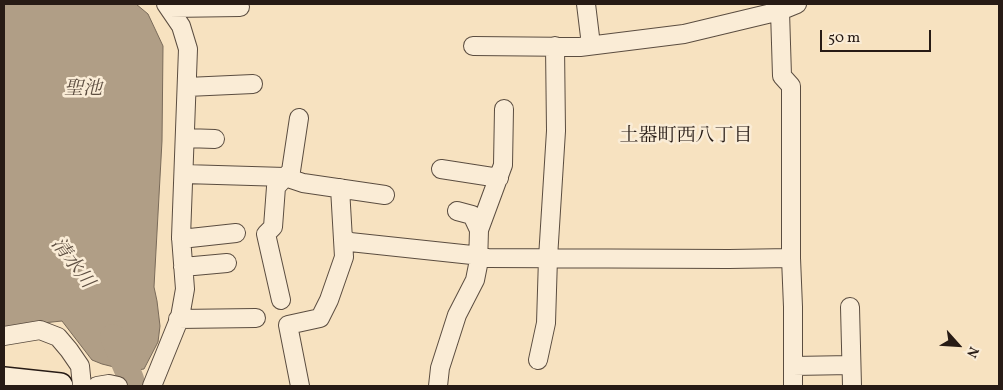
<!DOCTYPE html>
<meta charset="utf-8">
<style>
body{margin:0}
#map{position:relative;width:1003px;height:390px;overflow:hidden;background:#f7e2c0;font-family:Vollkorn,serif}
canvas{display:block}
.frame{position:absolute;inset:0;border:5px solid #271b15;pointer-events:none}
.north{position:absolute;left:933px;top:320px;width:50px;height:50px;-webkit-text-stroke:4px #faecd6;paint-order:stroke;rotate:116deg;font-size:14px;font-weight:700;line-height:20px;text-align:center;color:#271b15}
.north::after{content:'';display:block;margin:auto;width:18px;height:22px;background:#271b15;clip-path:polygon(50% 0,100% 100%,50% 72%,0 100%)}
.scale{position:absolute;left:820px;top:30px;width:111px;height:22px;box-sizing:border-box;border:2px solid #271b15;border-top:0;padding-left:6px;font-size:15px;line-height:18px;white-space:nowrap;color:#271b15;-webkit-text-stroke:4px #faecd6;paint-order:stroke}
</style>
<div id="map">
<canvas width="1003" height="390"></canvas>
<div class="frame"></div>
<div class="north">N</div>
<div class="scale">50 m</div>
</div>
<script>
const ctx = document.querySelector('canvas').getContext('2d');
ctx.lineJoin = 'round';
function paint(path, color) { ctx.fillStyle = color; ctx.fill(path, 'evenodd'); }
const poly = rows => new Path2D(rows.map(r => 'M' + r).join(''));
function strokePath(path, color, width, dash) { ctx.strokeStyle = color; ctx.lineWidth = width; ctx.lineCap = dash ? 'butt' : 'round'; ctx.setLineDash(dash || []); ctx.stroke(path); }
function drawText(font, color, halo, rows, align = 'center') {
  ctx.font = font + ' Vollkorn,"Noto Serif JP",serif'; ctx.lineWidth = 5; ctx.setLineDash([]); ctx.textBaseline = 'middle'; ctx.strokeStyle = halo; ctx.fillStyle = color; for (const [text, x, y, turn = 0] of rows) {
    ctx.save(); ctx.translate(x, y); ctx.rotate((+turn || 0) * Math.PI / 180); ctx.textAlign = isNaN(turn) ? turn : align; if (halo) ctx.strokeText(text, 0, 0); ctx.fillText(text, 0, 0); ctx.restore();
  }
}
const water = poly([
 [4,4,136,4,148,14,163,46,162,141,154,287,157,301,160,326,158,342,144,369,130,371,102,364,92,360,62,321,4,327,4,4]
]);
paint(water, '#b09e86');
strokePath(water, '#796a59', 1);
strokePath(poly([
 [113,337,131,379,131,386]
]), '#b09e86', 26);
const street = poly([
 [586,4,591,45],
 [169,8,240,7],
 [780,11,782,76,791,86,791,258,793,307,793,386],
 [473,46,580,47,684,34,780,11,797,4],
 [187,87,253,84],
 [185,138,215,139],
 [441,169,499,178],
 [184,174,285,177,303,183,385,195],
 [457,211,472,215,479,230],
 [343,235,345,239,350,242,472,255,488,258,729,259,791,258],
 [181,239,236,233],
 [183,267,227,263],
 [281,300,266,234,273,227,276,187,291,171,299,118],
 [850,307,852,386],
 [178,319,256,318],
 [4,336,40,330,58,337,69,350,80,366,82,386],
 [538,360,546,323,548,258,556,131,555,46],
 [793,366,851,365],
 [97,386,109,384,118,386],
 [152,386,180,317,185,289,181,237,188,49,181,26,166,4],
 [300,386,288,325,320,318,329,300,344,257,340,188],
 [438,386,440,368,457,315,475,280,478,265,479,230,503,165,504,109]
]);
const secondary = poly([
 [4,380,60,386]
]);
strokePath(street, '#5b4d40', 20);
strokePath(secondary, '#271b15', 28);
strokePath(street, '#faecd6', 18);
strokePath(secondary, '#faecd6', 25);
drawText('italic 19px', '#5e4f42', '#faecd6', [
 ["聖池",83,91],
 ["清水川",71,264,53]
]);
drawText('19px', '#271b15', '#faecd6', [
 ["土器町西八丁目",686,138]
]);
</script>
